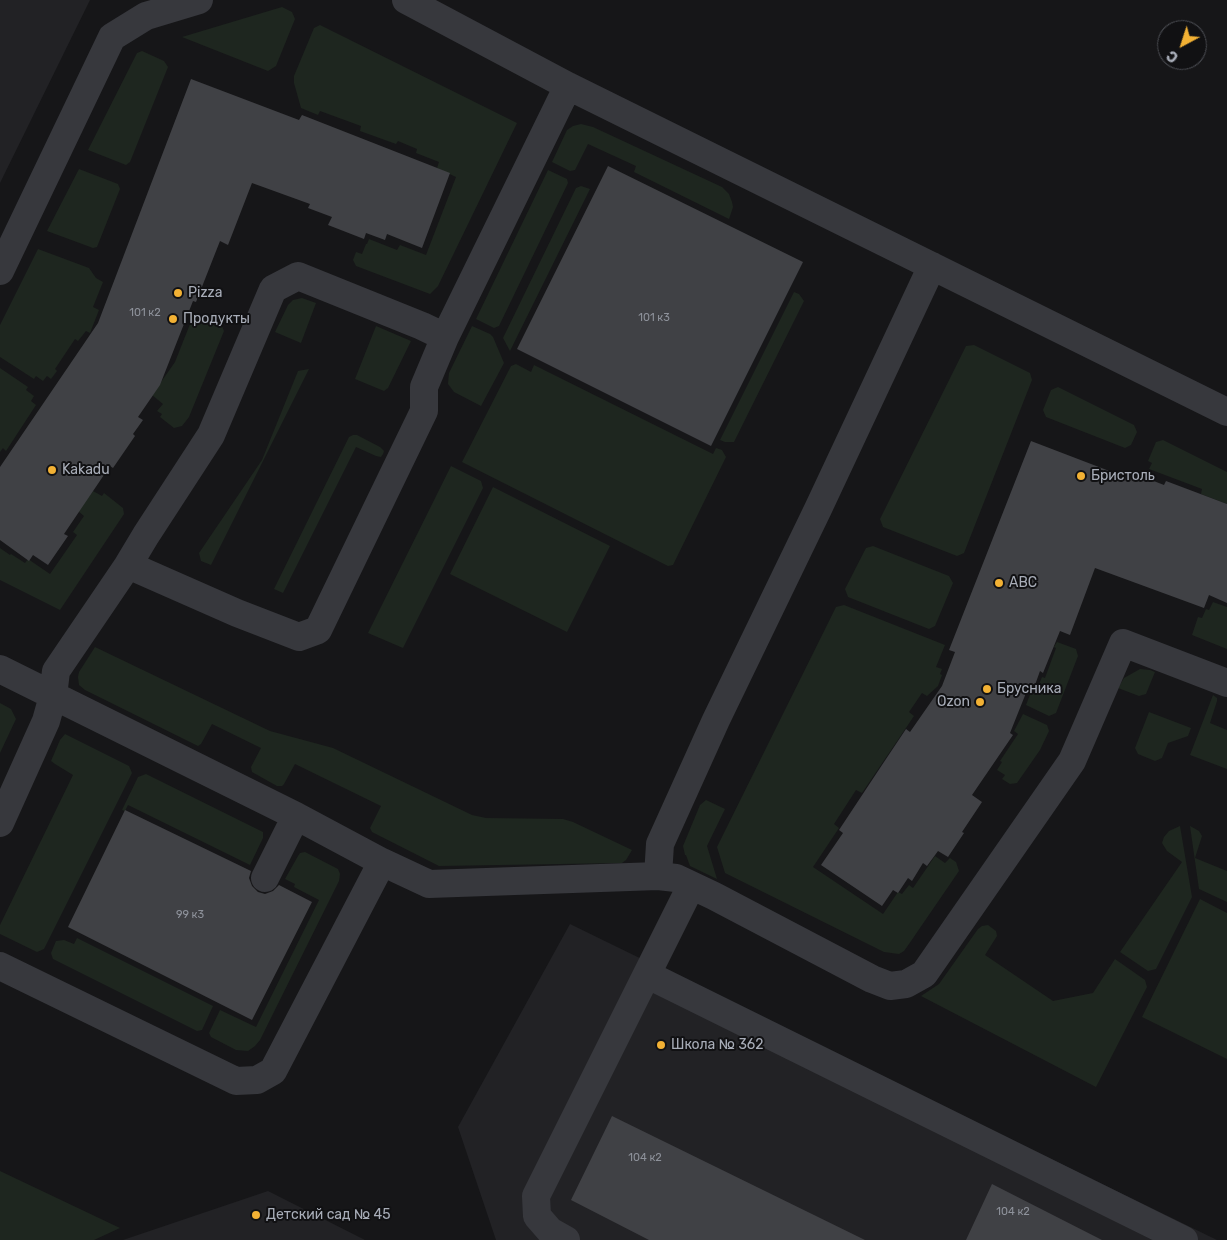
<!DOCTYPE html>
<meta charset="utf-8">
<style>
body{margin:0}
#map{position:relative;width:1227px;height:1240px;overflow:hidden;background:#161618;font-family:Rubik,sans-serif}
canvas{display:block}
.north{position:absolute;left:1157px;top:20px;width:50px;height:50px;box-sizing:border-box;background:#111113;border:1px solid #4d4f55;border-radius:50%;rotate:220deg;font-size:14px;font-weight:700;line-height:20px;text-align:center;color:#a8adb8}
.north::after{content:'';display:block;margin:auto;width:18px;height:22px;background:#f2b134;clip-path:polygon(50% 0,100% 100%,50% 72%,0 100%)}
</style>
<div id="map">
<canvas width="1227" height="1240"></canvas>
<div class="north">С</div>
</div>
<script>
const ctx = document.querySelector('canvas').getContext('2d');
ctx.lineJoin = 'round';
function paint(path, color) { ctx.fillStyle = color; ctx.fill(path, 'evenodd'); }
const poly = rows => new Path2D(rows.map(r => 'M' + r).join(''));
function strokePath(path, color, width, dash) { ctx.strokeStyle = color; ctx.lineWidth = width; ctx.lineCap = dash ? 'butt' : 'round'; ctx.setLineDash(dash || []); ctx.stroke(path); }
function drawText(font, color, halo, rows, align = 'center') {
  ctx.font = font + ' Rubik,sans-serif'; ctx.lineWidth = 4; ctx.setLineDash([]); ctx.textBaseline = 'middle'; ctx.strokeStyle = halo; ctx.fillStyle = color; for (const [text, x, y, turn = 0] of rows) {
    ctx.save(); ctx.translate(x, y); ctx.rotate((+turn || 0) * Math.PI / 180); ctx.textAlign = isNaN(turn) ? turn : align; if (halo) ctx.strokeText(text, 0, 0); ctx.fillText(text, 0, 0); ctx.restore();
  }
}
paint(poly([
 [0,0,90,0,0,183],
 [570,924,1217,1240,496,1240,458,1127],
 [268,1191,365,1240,123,1240]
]), '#222225');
paint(poly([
 [282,7,292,12,295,19,276,66,268,71,182,37],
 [320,25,517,123,438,286,430,294,356,266,353,260,356,252,362,254,366,244,367,244,369,239,397,250,400,245,426,255,456,177,437,168,439,162,416,153,417,149,398,141,396,144,360,131,361,126,320,111,318,115,301,108,294,83,294,76,314,28],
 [142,51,164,61,168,67,130,162,126,165,88,150,137,53],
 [581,124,593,127,722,187,729,194,732,202,733,207,729,219,634,172,636,166,588,144,575,170,570,171,552,162,567,130,573,126],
 [79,169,118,184,120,189,97,247,93,248,47,231],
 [548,170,567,179,568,183,499,326,494,328,476,319],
 [581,186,590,189,510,351,503,338,576,188],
 [38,249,89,268,96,278,103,282,93,307,99,310,90,333,86,331,78,341,75,339,55,369,57,371,51,379,47,376,43,381,36,376,34,379,0,357,0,325],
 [794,292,799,294,804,301,734,442,725,442,720,440],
 [302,298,316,303,301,343,275,332,288,305,293,300],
 [195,317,221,324,224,331,189,417,182,426,174,428,160,417,162,414,157,411,163,404,152,395,175,362,192,319,194,320],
 [376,326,411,341,388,388,384,391,355,379],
 [472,326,490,334,493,337,504,363,481,406,454,392,448,384,449,373],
 [974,345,1030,373,1032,380,964,553,957,556,883,527,880,519,966,346],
 [516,364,531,372,534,365,713,454,716,448,722,450,726,457,673,565,668,566,462,462,511,366],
 [0,368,28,387,26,390,34,396,31,401,36,405,6,451,3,448,0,452],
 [309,369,211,565,201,561,199,553,262,460,298,371],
 [1058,387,1134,425,1137,432,1131,445,1125,448,1046,417,1043,410,1051,390],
 [353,435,357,435,380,447,384,451,383,454,381,457,376,456,356,447,283,593,274,589,349,437],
 [1163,440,1227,472,1227,504,1201,494,1202,489,1149,469,1152,463,1148,461,1156,442],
 [451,466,481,481,483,488,403,648,368,633],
 [493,487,610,546,567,632,450,574],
 [93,491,102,496,104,493,123,508,124,514,60,610,0,580,0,548,10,555,11,554,25,563,28,559,50,574,77,535,73,532,84,516,78,511],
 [873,546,949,576,953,583,935,626,929,629,848,597,845,589,866,548],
 [1213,602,1227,607,1227,649,1192,635,1198,617,1202,618,1206,609,1209,610],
 [844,605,945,645,936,667,942,669,940,674,942,675,938,686,927,696,922,693,909,712,914,716,862,793,856,790,834,824,839,828,813,867,883,914,898,892,902,894,909,885,913,888,935,856,945,863,950,858,956,862,959,871,909,944,904,951,899,954,884,952,725,873,717,847,836,607],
 [1057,642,1076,649,1078,656,1056,713,1049,716,1026,705,1031,692,1035,694,1042,677,1045,678,1056,648,1054,647],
 [95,647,270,731,333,748,472,815,486,818,563,819,573,822,632,850,626,860,622,863,439,866,372,832,370,828,381,806,295,764,284,784,282,786,277,786,252,772,251,767,261,748,212,724,201,744,198,746,85,690,79,685,78,677,79,672],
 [1140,669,1150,670,1155,672,1146,694,1139,696,1118,688,1124,678],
 [1213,695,1217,698,1217,701,1210,723,1227,730,1227,769,1190,755],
 [0,703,11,709,16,719,0,753],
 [1149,712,1191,728,1188,736,1168,743,1162,758,1155,761,1138,754,1135,748],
 [1023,714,1047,725,1049,731,1040,750,1017,783,1010,784,1002,779,1005,775,997,770,1002,762,1000,761,1018,734,1014,731],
 [65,734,129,766,132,773,44,949,37,952,0,934,0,925,73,775,55,764,51,761,60,740],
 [146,774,263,832,263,838,250,865,128,805,125,811,122,810,138,777],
 [706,800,725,809,707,846,717,879,690,866,686,855,685,855,683,846,700,805],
 [1180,826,1192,897,1156,969,1148,971,1120,952,1182,862,1167,851,1162,843,1164,837,1169,831],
 [1190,826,1199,831,1202,836,1195,858,1227,871,1227,902,1199,889],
 [305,852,338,869,340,874,339,881,260,1040,255,1046,248,1051,236,1050,211,1037,209,1033,220,1010,256,1027,319,900,294,887,295,884,285,879,298,856,300,853],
 [1200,899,1227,913,1227,1059,1142,1017],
 [988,925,996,931,997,936,985,955,1053,1001,1093,993,1115,959,1145,980,1147,987,1096,1087,921,996,939,984,978,929,982,926],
 [77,938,213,1006,202,1030,197,1031,53,959,51,953,56,941,64,940,74,944],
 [0,1171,120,1228,94,1240,0,1240]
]), '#1e261f');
paint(poly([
 [191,79,299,120,302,115,450,173,422,248,387,234,385,240,366,233,364,239,328,225,332,217,308,208,310,204,252,183,228,245,220,241,196,302,193,301,160,385,138,417,143,420,133,434,135,436,113,468,110,466,64,534,68,536,48,565,33,555,29,561,0,540,0,467,98,323],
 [608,166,803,262,711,446,517,349],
 [1031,441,1125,477,1128,471,1164,485,1166,481,1227,504,1227,603,1209,595,1204,608,1095,568,1070,635,1060,631,1043,673,1040,671,1035,685,1030,683,1010,733,1013,735,972,795,982,802,962,832,964,833,948,857,938,851,927,866,923,863,912,881,908,878,898,893,893,890,882,906,821,865,843,833,839,830,882,765,906,729,910,732,942,686,955,652,949,650],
 [125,810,251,871,249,878,252,886,258,892,265,894,273,891,279,885,312,902,252,1020,68,927],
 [612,1116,865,1240,649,1240,571,1200],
 [992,1184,1102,1240,966,1240]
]), '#404145');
strokePath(poly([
 [406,0,568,86,1227,412],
 [0,271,112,37,146,16,199,0],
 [128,565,237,613,299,637,318,630,424,411,424,387,445,337,568,86],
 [0,669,296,816,382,862,429,884,658,876,676,878,714,896,872,979,890,986,906,984,924,974,1072,761,1123,643,1227,683],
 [0,823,46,721,53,696,56,671,128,565,146,535,211,435,273,289,298,276,422,326,445,337],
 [658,876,660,844,716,720,818,509,932,266],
 [265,878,296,816],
 [0,966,236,1081,257,1080,273,1071,382,862],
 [648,975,1184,1240],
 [566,1240,550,1231,537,1216,536,1196,691,886]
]), '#37383d', 28);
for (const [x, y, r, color] of [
 [178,293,5,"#f2b134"],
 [173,319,5,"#f2b134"],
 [52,470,5,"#f2b134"],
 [1081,476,5,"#f2b134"],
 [999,583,5,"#f2b134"],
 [987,689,5,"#f2b134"],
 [980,702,5,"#f2b134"],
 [661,1045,5,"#f2b134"],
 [256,1215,5,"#f2b134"]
]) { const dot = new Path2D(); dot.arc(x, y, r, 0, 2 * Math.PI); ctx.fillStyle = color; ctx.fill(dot); strokePath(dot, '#111113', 2); }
drawText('11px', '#8e929b', null, [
 ["101 к2",145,313],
 ["101 к3",654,318],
 ["99 к3",190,915],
 ["104 к2",645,1158],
 ["104 к2",1013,1212]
]);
drawText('14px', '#a8adb8', '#111113', [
 ["Pizza",188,293],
 ["Продукты",183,319],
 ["Kakadu",62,470],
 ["Бристоль",1091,476],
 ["ABC",1009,583],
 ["Брусника",997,689],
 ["Ozon",970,702,"right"],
 ["Школа № 362",671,1045],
 ["Детский сад № 45",266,1215]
], 'left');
</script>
